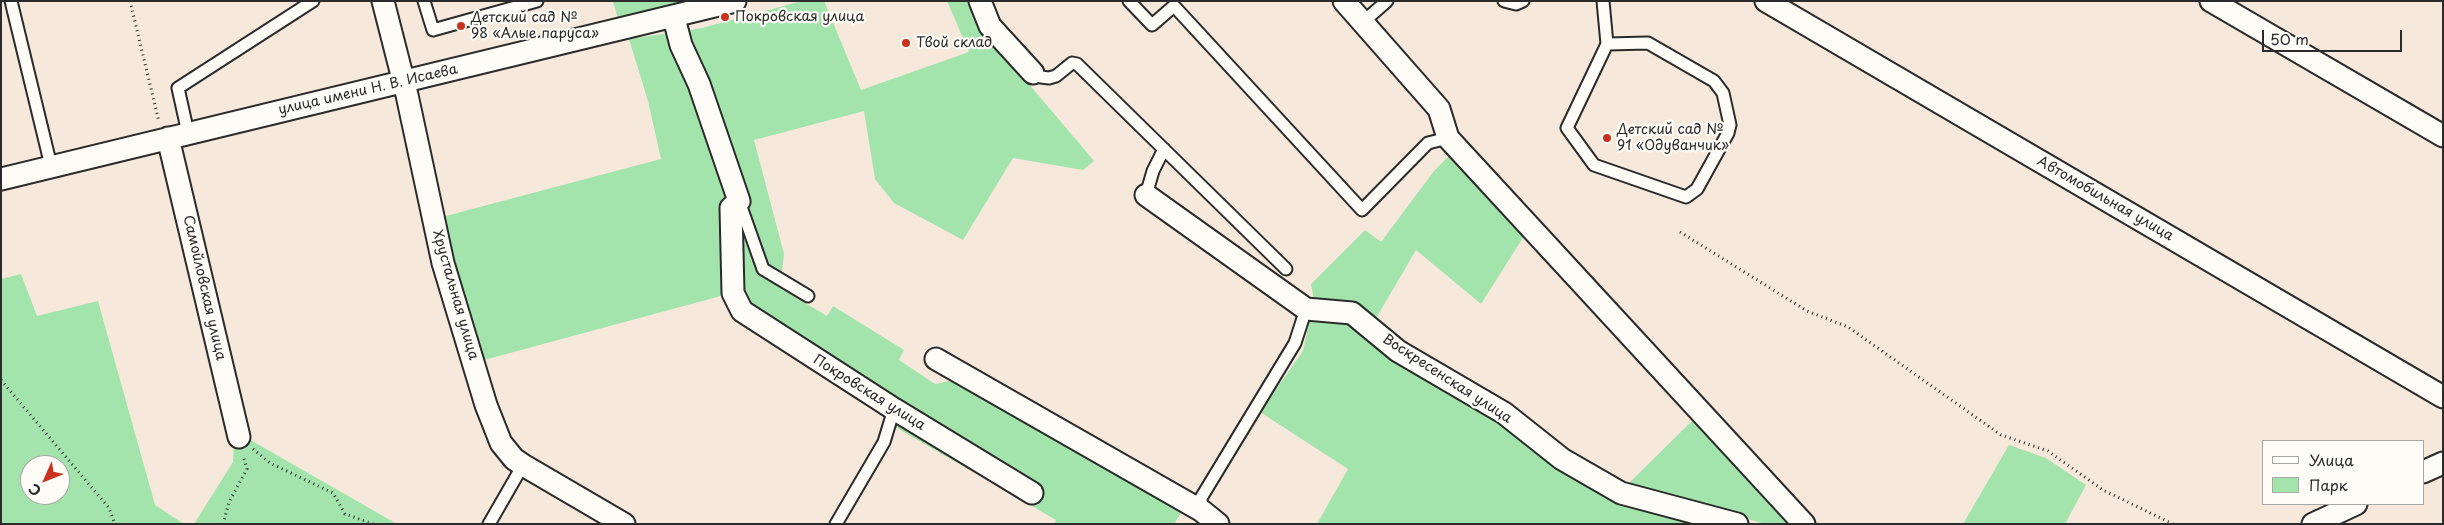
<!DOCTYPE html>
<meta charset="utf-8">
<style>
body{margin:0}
#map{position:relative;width:2444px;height:525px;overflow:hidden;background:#f6e8da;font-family:"Playpen Sans",sans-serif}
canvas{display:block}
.frame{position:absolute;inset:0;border:2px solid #2b2b2b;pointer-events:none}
.legend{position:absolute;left:2262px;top:440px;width:162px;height:65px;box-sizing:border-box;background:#fdfcf7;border:1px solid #a9a8a5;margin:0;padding:6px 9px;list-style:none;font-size:15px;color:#2b2b2b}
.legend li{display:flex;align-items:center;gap:10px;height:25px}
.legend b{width:25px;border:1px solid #a9a8a5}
.north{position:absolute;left:20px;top:455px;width:50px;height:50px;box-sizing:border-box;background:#fdfcf7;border:1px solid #a9a8a5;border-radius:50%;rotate:226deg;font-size:14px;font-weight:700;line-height:20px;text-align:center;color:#2b2b2b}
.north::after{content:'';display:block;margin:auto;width:18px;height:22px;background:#c8321e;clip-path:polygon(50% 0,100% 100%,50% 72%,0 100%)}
.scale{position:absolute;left:2262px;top:30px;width:140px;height:22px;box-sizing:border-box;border:2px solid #2b2b2b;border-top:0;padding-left:6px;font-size:15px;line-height:18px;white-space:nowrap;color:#2b2b2b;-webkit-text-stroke:4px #fdfcf7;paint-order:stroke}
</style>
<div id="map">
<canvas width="2444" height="525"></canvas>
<div class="frame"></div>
<ul class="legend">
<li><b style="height:6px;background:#fdfcf7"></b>Улица</li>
<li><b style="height:14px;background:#a3e4ad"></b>Парк</li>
</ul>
<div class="north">С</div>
<div class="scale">50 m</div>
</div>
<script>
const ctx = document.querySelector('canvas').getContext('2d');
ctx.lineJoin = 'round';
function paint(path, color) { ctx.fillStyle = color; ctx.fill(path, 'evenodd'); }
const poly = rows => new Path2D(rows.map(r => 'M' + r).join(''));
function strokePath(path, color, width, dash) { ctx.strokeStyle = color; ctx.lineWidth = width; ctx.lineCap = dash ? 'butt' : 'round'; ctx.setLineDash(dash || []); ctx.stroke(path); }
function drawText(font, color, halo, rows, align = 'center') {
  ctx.font = font + ' "Playpen Sans",sans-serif'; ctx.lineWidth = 4.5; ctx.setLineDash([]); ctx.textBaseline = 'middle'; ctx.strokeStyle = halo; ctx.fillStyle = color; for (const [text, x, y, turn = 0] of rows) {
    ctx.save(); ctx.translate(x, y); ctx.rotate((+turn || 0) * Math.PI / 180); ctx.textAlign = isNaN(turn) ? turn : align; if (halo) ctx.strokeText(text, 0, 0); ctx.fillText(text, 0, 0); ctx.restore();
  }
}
paint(poly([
 [613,1,700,1,618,19],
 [802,1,824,1,861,90,969,52,947,1,971,1,985,32,1094,161,1083,170,1013,158,963,240,894,203,875,179,864,111,754,140,784,254,780,288,827,316,833,306,904,350,899,360,935,384,976,375,1194,493,1174,524,1054,524,1056,520,895,427,903,406,777,324,748,302,742,288,717,297,484,360,450,263,442,217,661,159,648,101,629,39,702,28],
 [1450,155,1524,236,1481,304,1416,250,1375,320,1314,301,1311,284,1365,230,1381,242,1434,171],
 [21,274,37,316,98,301,155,505,184,524,1,524,1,279],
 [30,465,60,465,60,495,30,495],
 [1310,317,1346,322,1395,358,1498,421,1706,524,1317,524,1348,469,1260,412,1303,351],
 [1693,420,1792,524,1766,524,1644,491,1627,485],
 [247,438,397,524,194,524,233,462,234,439],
 [2009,445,2046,458,2086,485,2065,524,1963,524]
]), '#a3e4ad');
const lane = poly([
 [11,1,51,166],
 [424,1,433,30,537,1],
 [1129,1,1152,25,1174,6,1362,210,1428,143,1448,138],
 [1504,1,1516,4,1523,1],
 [1603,1,1607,44,1567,128,1594,165,1686,197,1697,189,1728,133,1730,125,1723,93,1714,81,1648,43,1607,44],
 [1363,22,1387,1],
 [1033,73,1041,77,1049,78,1056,76,1072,63,1077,64,1286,269],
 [188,133,178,88,313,1],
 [1146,195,1153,171,1164,149],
 [739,201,763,269,808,296],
 [1202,511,1201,498,1295,343,1306,309],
 [489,524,523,465],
 [836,524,884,442,894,409]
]);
const street = poly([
 [383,1,407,95,443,263,486,405,501,443,514,459,523,465,624,524],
 [980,1,990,26,1033,73],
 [1344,1,1439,109,1448,138,1804,524],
 [1766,1,2443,397],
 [2211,1,2443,136],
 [674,18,681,45,699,84,739,201,731,208,733,293,742,311,894,409,1032,493],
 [168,138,239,437],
 [1,179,735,1],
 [1146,195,1306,309,1352,313,1398,351,1504,413,1562,459,1621,493,1737,524],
 [936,359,1202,511,1218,524],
 [2423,472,2443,463],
 [2313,524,2356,504]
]);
strokePath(lane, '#2b2b2b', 15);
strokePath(street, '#2b2b2b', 25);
strokePath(poly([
 [130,1,159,122],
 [1680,232,1807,311,1848,327,2001,435,2048,451,2103,490,2173,524],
 [1,380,109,508,115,524],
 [253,449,270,463,333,493,345,514,373,524],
 [223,524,229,502,247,469,243,455]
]), '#2b2b2b', 3, [1, 4]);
strokePath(lane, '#fdfcf7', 11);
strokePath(street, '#fdfcf7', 21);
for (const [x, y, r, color] of [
 [725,17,5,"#c8321e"],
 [461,26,5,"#c8321e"],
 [906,43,5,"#c8321e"],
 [1607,138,5,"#c8321e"]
]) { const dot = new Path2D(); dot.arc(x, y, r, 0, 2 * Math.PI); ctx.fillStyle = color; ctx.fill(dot); strokePath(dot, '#fdfcf7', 2); }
drawText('14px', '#2b2b2b', '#fdfcf7', [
 ["Покровская улица",735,17],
 ["Детский сад №",471,18],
 ["98 «Алые паруса»",471,34],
 ["Твой склад",916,43],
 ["Детский сад №",1617,130],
 ["91 «Одуванчик»",1617,146]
], 'left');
drawText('14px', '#2b2b2b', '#fdfcf7', [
 ["улица имени Н. В. Исаева",368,90,-13],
 ["Автомобильная улица",2105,199,30],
 ["Самойловская улица",204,288,77],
 ["Хрустальная улица",455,295,74],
 ["Воскресенская улица",1447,379,33],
 ["Покровская улица",869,393,32]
]);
</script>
